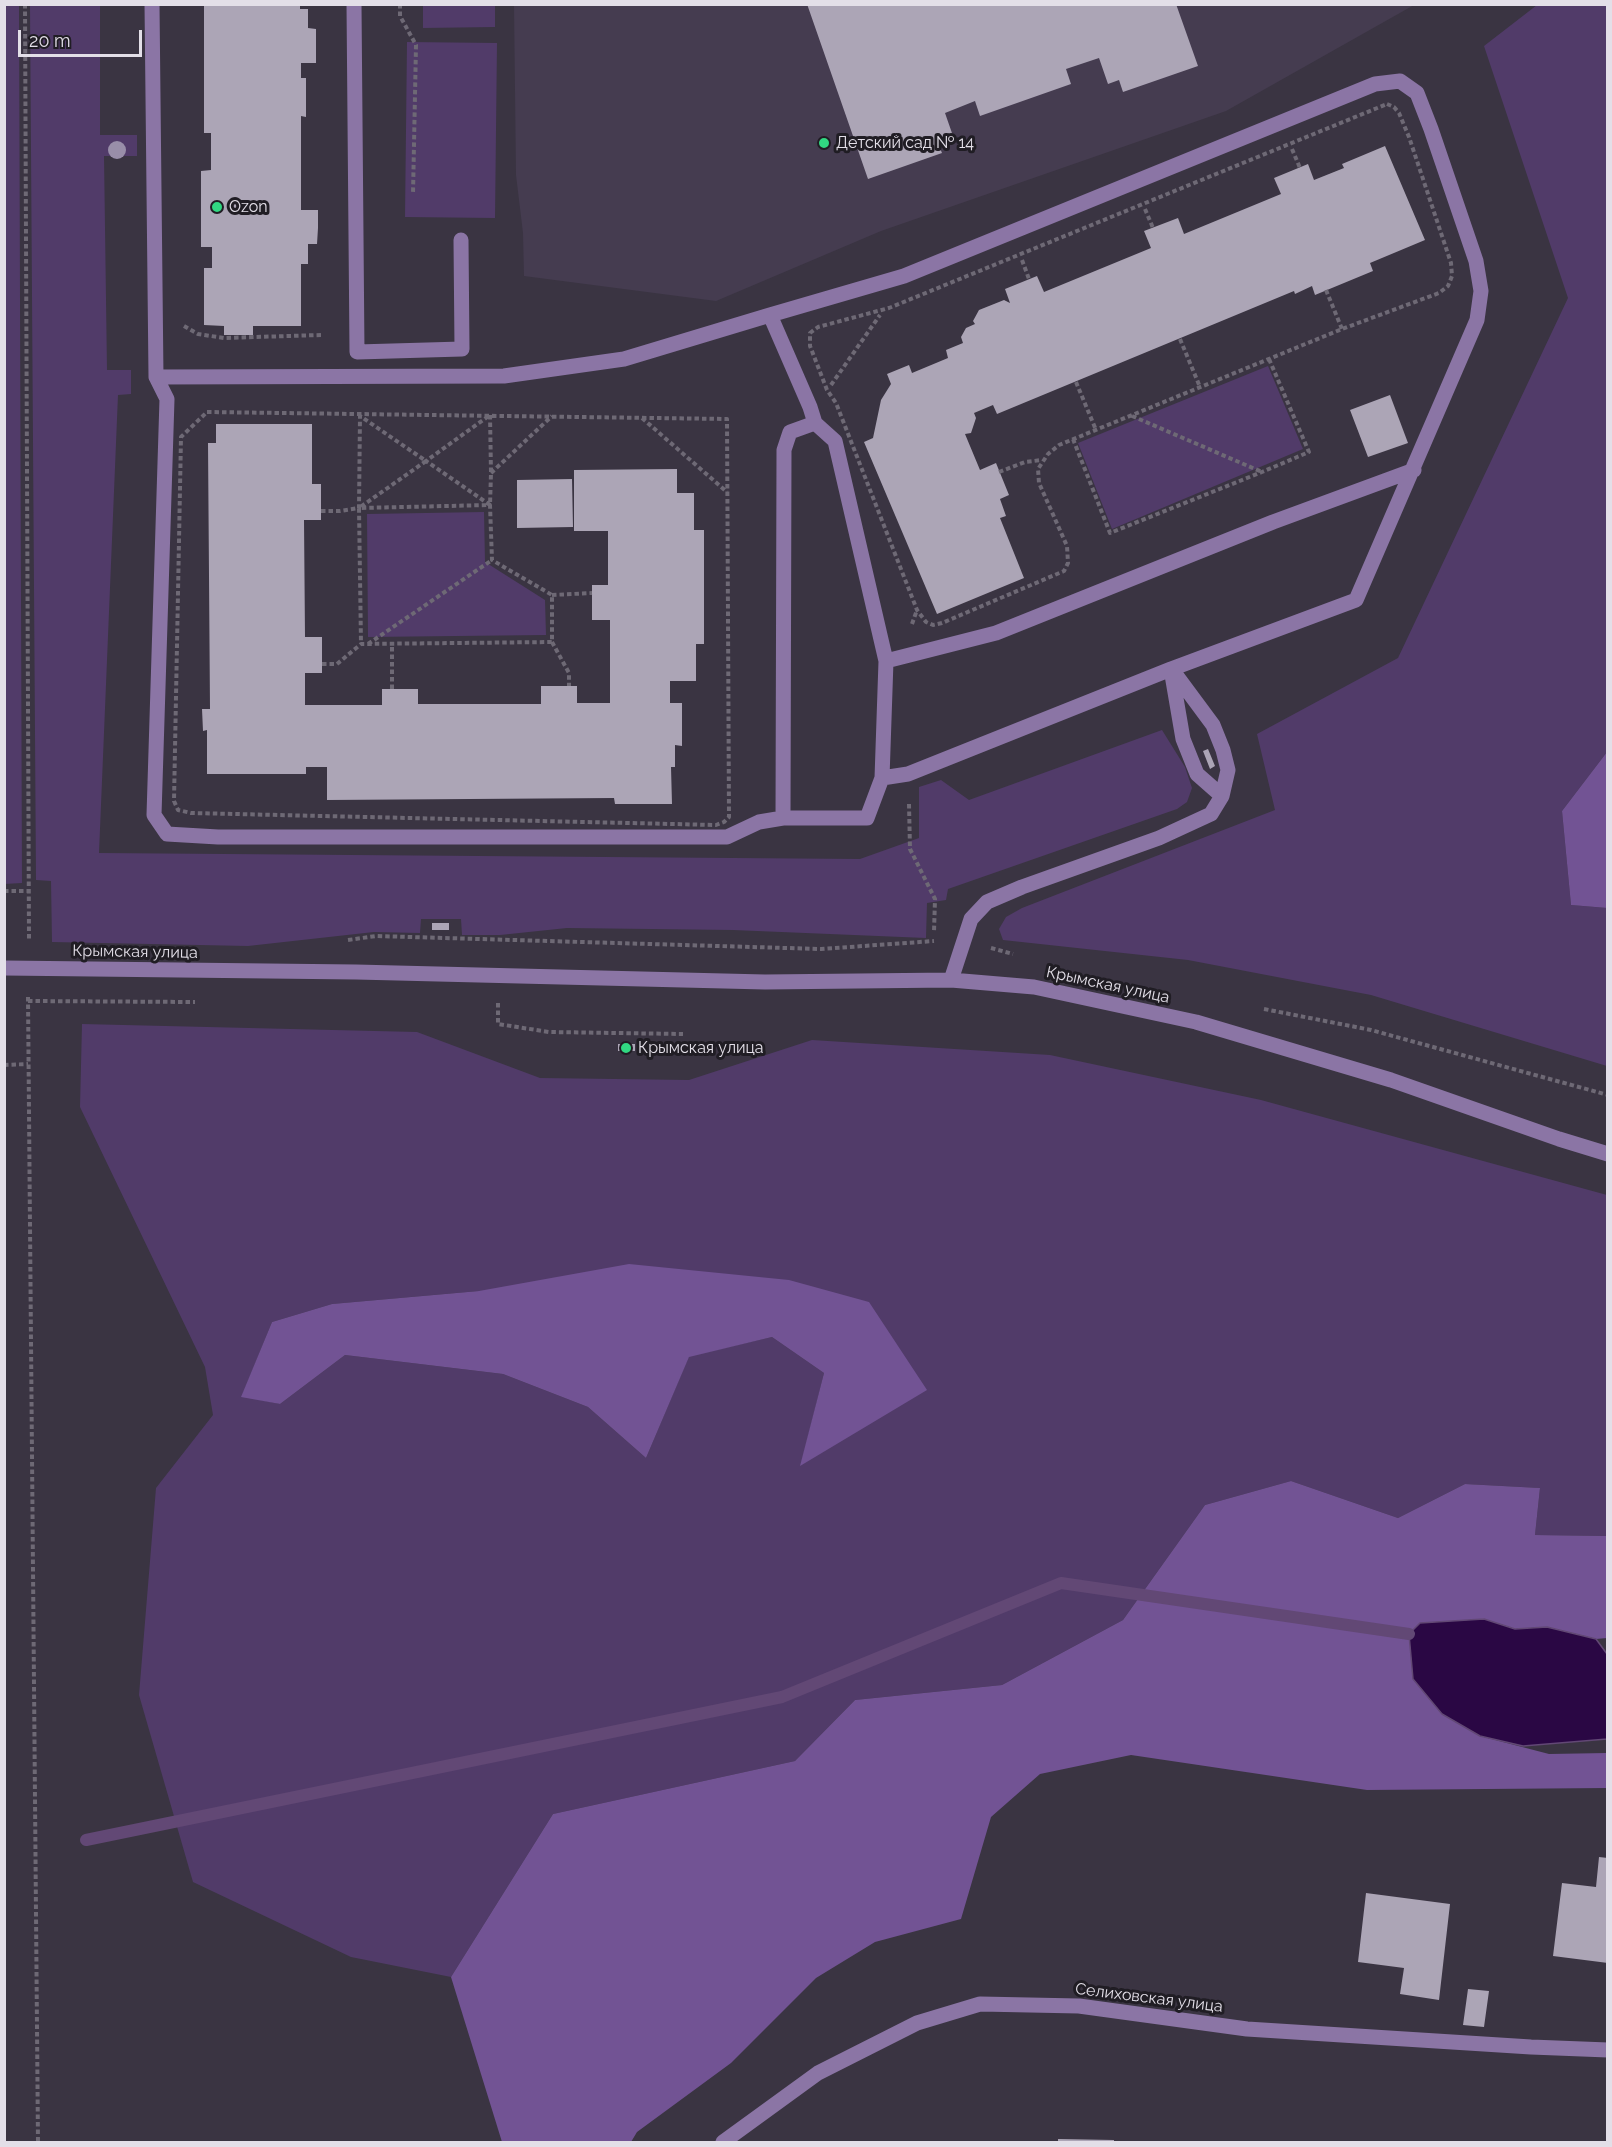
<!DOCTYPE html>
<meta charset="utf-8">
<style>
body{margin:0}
#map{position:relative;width:1612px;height:2147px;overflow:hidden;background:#3a3442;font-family:Raleway,sans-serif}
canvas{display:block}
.frame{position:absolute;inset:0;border:6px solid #e3dfe8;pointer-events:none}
.scale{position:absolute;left:18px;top:30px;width:124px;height:27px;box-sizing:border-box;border:3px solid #e3dfe8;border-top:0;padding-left:8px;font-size:18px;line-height:21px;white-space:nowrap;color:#e3dfe8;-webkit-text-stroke:4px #201d24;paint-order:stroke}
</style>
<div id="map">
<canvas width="1612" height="2147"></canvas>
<div class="frame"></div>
<div class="scale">20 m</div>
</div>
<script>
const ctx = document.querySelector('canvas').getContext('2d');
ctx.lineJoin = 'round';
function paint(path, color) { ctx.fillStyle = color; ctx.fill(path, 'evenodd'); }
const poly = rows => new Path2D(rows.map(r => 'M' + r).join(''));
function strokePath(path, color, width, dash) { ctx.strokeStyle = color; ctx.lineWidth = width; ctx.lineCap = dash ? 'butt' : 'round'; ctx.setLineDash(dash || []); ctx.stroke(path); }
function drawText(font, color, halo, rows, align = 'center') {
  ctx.font = font + ' Raleway,sans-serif'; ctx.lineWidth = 6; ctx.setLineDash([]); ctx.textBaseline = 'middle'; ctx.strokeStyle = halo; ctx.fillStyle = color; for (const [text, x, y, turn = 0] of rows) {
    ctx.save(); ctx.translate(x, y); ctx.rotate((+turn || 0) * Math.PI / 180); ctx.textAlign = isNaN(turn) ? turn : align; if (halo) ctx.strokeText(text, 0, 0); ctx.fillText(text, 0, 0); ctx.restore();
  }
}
paint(poly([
 [514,5,1414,5,1226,111,881,231,716,301,524,276,523,233,516,175]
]), '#453c50');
paint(poly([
 [4,5,19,5,22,883,4,884],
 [30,5,100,5,100,135,137,135,137,156,104,156,107,370,131,370,131,394,118,395,99,853,860,859,919,838,919,787,941,780,969,800,1162,730,1185,767,1192,788,1187,802,1177,809,948,889,946,900,927,903,926,938,733,930,567,928,500,935,462,935,461,919,421,919,420,933,374,932,248,946,52,942,51,881,36,880],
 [423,5,495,5,495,27,423,28],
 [1537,5,1607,5,1607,752,1562,811,1571,905,1607,908,1607,1066,1371,995,1188,960,1003,940,999,929,1006,917,1022,908,1275,810,1257,734,1398,658,1568,298,1484,46],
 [407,42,497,43,495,218,405,217],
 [1268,366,1303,449,1112,529,1078,443],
 [484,512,485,562,545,600,546,635,368,637,367,514],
 [82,1024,417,1032,540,1078,689,1080,812,1040,1050,1055,1261,1100,1607,1195,1607,1536,1535,1535,1540,1488,1465,1484,1398,1518,1291,1481,1205,1505,1123,1620,1002,1685,855,1700,795,1761,553,1814,451,1977,351,1957,193,1882,139,1695,156,1488,213,1415,205,1367,80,1107],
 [479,1291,869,1302,801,1465,824,1373,772,1337,689,1356,646,1458,588,1407,503,1374,345,1355,280,1404,242,1396,272,1322,332,1304]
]), '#513b69');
paint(poly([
 [1607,752,1607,908,1571,905,1562,811],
 [629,1264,789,1280,869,1302,927,1390,800,1466,824,1373,772,1337,689,1357,646,1458,588,1407,503,1374,345,1355,280,1404,241,1397,272,1322,332,1304,479,1291],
 [1291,1481,1398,1518,1465,1484,1540,1488,1535,1535,1607,1536,1607,1638,1596,1639,1547,1627,1515,1629,1484,1619,1480,1736,1549,1754,1607,1753,1607,1788,1367,1790,1131,1755,1040,1774,991,1817,961,1919,875,1942,816,1978,731,2063,637,2132,631,2142,502,2142,451,1977,553,1814,795,1761,855,1700,1002,1685,1123,1620,1205,1505]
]), '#725394');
const water = poly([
 [1484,1619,1515,1629,1547,1627,1596,1639,1607,1654,1607,1739,1523,1746,1480,1736,1442,1714,1413,1679,1409,1634,1420,1623,1484,1619]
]);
paint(water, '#2a0744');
strokePath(water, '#624875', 1.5);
strokePath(poly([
 [86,1840,782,1697,1061,1583,1409,1634]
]), '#624875', 12);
paint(poly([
 [204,4,300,4,300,9,308,9,308,28,316,29,316,63,301,63,301,78,306,78,306,117,301,116,301,210,318,210,318,228,317,244,308,244,308,264,301,264,301,326,253,326,253,335,224,335,224,326,204,325,204,268,212,268,212,247,201,247,201,171,211,170,211,133,204,133],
 [807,4,1176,4,1198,66,1123,92,1119,80,1108,84,1099,58,1066,69,1071,84,980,116,975,101,945,113,953,136,937,141,942,153,868,179],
 [1385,146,1425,240,1370,263,1373,271,1315,295,1312,286,1295,294,1294,291,997,414,993,405,974,413,976,418,971,433,965,434,980,470,996,463,1009,495,1000,499,1006,516,1000,518,1024,578,937,614,864,442,873,438,881,400,891,384,887,374,909,365,912,373,948,358,946,350,963,343,961,337,966,328,975,324,973,321,979,310,1004,300,1010,303,1005,289,1037,276,1044,292,1151,248,1144,231,1178,218,1184,234,1281,194,1274,178,1308,164,1314,180,1344,168,1342,164],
 [1390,395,1408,443,1368,457,1350,410],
 [216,424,312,424,312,484,321,484,321,520,304,520,305,637,322,637,322,673,305,673,305,705,382,705,382,689,418,689,418,704,541,704,541,686,577,686,577,703,610,703,610,620,592,620,592,585,608,585,608,531,574,531,574,470,677,469,677,493,694,493,694,530,704,530,704,644,696,644,696,681,670,681,670,703,682,703,682,746,675,745,675,767,671,767,672,804,615,804,614,798,327,800,327,767,306,767,306,774,207,774,207,730,203,731,202,709,210,709,208,443,216,443],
 [572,479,573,527,517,528,517,480],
 [1208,749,1215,766,1210,769,1203,751],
 [432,923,449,923,449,930,432,930],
 [618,1044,635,1044,635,1051,618,1051],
 [1599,1857,1608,1858,1608,1963,1553,1956,1562,1883,1596,1887],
 [1366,1893,1450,1904,1439,2000,1400,1994,1404,1968,1358,1962],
 [1468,1989,1489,1991,1484,2027,1463,2025],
 [1058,2139,1114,2140,1114,2142,1058,2142]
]), '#aca5b6');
strokePath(poly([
 [25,4,29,939],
 [400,4,400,16,416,45,413,194],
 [1387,104,1394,107,1399,113,1409,137,1451,263,1452,276,1448,286,1439,293,1342,329,1059,445,1048,454,1038,469,1039,483,1067,546,1068,563,1064,571,942,623,933,625,926,622,917,610,836,403,827,390,810,346,810,333,818,327,889,308,1387,104],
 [1292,149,1300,168],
 [1145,209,1153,228],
 [1022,260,1029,279],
 [1326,290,1342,329],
 [184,326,198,334,224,338,321,335],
 [1180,339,1200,387],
 [1076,382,1096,430],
 [831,385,880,315],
 [207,412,727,419,729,817,724,822,716,825,191,813,178,810,174,801,181,437,207,412],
 [490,415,491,473,490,505,426,461,490,415],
 [1132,416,1262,472],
 [642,418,727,492],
 [1073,439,1110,533,1262,472,1309,452,1269,359],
 [999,472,1025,462,1042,460],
 [491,473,552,416],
 [321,511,340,511,359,508,360,416,426,461,359,508],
 [552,595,592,593],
 [912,624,917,610],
 [552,642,569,673,569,686],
 [368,644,492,560],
 [322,664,337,664,361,644,552,642,552,595,492,560,490,505,359,508,361,644],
 [392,689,392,644],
 [909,804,910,849,935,899,934,932],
 [4,891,29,891],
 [348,940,376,936,821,949,934,941],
 [991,948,1013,954],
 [28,997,38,2142],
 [28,1001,195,1002],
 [498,1003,498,1024,549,1032,683,1034],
 [1264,1009,1371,1030,1608,1095],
 [4,1065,28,1064]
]), '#6e6975', 4, [4.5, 3]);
strokePath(poly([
 [152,4,156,377,504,376,624,359,770,315,810,407,815,423,790,432,784,450,783,818,759,822,727,837,218,837,167,834,154,815,167,399,156,377],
 [354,4,357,352,462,349,461,240],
 [770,315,904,276,1375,84,1400,81,1417,93,1431,129,1476,261,1481,291,1477,320,1356,600,1171,669,908,774,882,778],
 [886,661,996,633,1273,522,1414,470],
 [1173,671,1213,725,1223,750,1228,770,1222,796],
 [783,818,867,818,882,778,886,661,835,441,815,423],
 [4,968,356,972,765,982,951,980,1034,987,1196,1022,1391,1080,1559,1139,1608,1154],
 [951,980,971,919,987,902,1022,887,1159,838,1211,814,1222,796,1197,774,1183,739,1171,669],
 [723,2142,818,2073,917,2023,980,2004,1079,2006,1247,2029,1531,2047,1608,2050]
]), '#8b75a5', 15);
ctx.fillStyle = '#998ea9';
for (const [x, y] of [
 [117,150]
]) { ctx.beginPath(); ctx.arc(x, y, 9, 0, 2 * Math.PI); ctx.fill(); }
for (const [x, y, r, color] of [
 [824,143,6,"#31d882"],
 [217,207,6,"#31d882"],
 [626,1048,6,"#31d882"]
]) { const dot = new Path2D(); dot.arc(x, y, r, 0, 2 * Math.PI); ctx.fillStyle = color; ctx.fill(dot); strokePath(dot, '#201d24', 2); }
drawText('16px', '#e3dfe8', '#201d24', [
 ["Детский сад № 14",836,143],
 ["Ozon",229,207],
 ["Крымская улица",638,1048]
], 'left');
drawText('16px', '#e3dfe8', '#201d24', [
 ["Крымская улица",135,952,1],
 ["Крымская улица",1108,985,12],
 ["Селиховская улица",1149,1998,7]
]);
</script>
